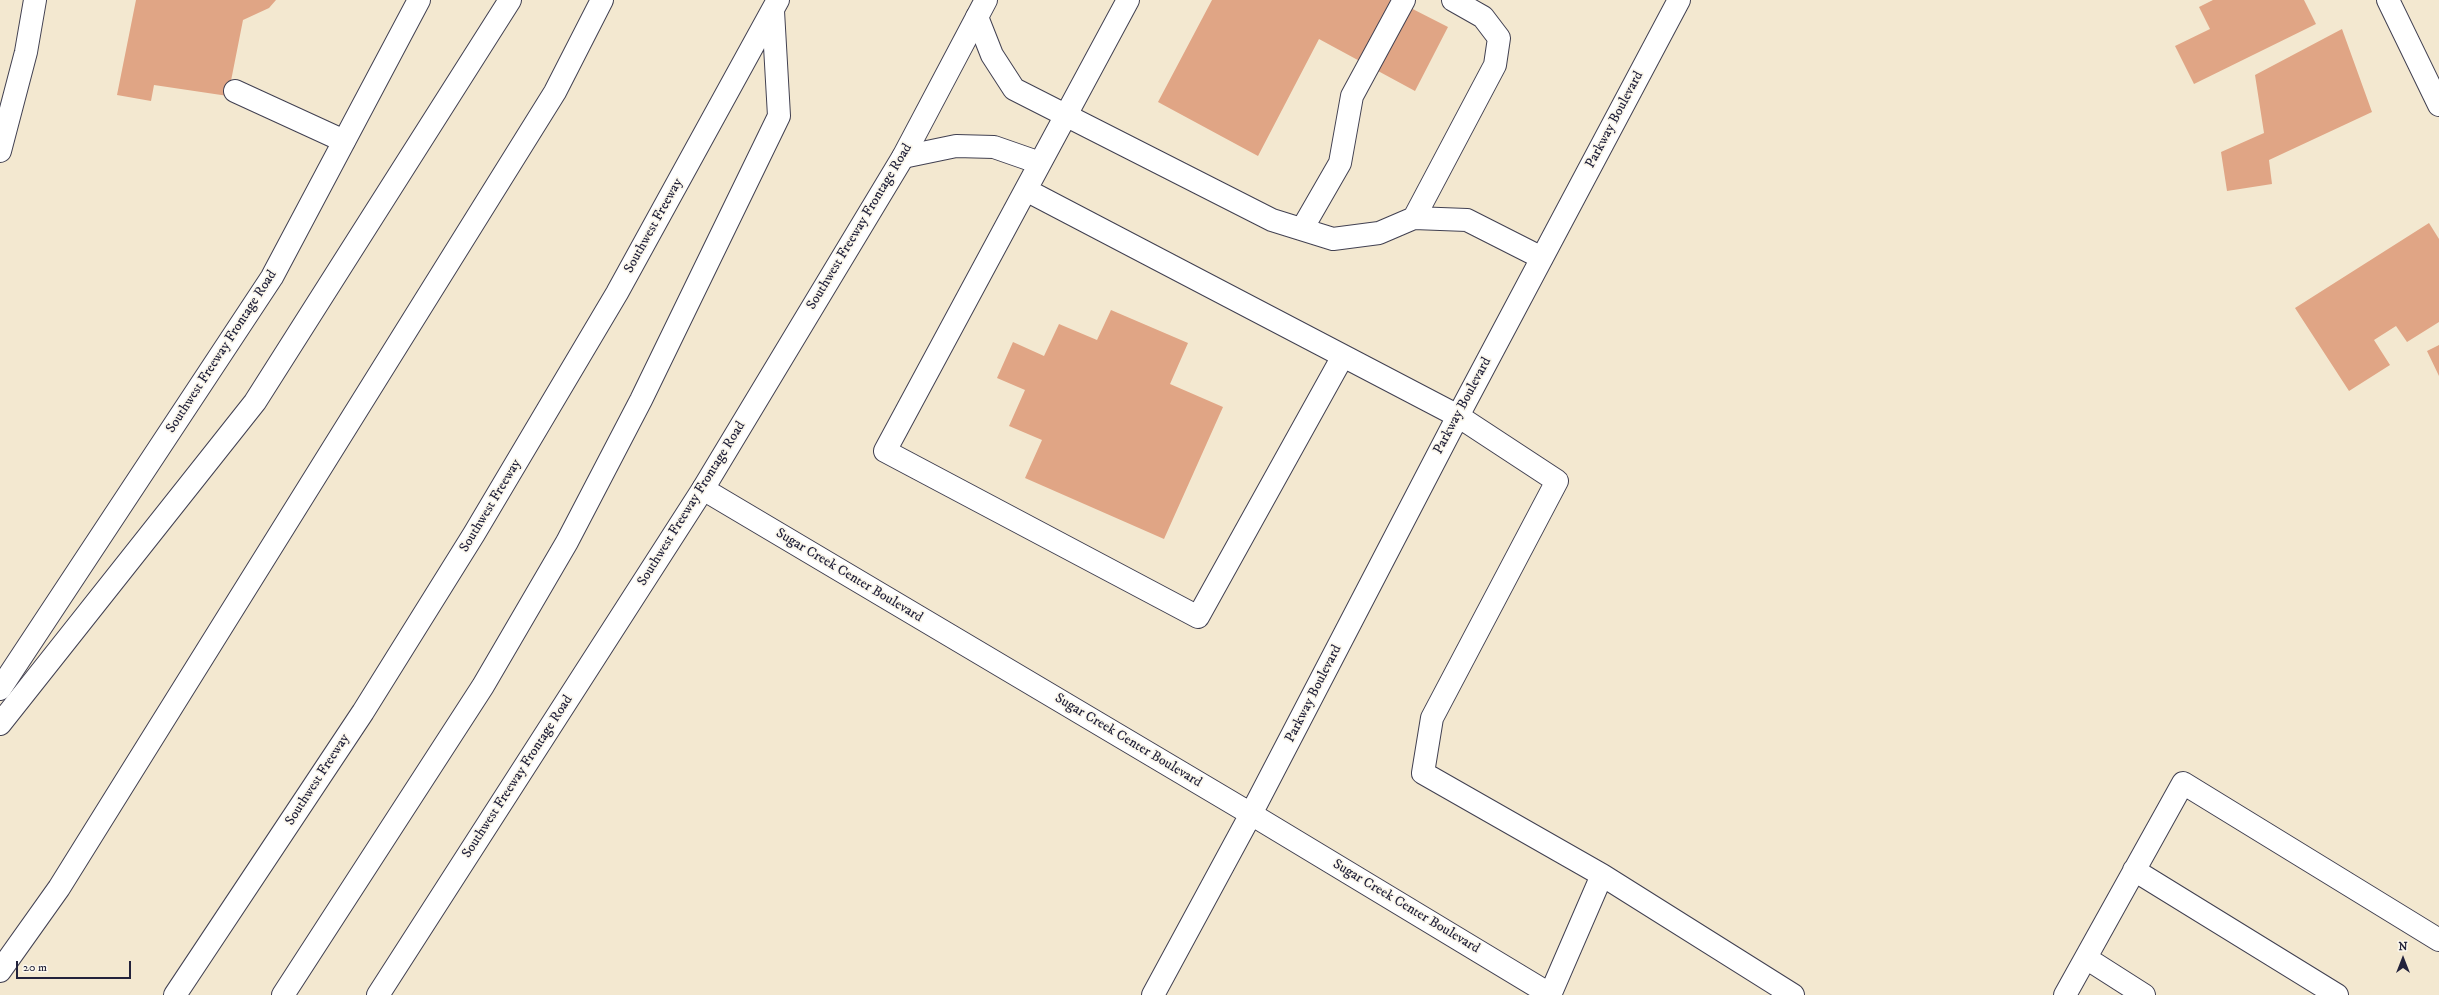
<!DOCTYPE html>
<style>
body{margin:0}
#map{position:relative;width:2439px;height:995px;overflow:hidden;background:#f3e8d0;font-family:"IM FELL DW Pica",serif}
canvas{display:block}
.north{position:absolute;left:2383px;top:939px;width:40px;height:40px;-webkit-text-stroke:3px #fbf7ec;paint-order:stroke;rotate:0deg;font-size:11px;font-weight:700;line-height:16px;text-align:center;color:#22223b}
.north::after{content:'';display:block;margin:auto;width:14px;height:18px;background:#22223b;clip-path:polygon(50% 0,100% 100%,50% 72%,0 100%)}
.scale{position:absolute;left:16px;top:961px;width:115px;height:18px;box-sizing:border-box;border:2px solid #22223b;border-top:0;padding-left:5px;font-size:12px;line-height:14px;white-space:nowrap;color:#22223b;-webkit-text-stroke:3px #fbf7ec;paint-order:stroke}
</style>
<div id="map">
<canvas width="2439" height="995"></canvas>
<div class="north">N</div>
<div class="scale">20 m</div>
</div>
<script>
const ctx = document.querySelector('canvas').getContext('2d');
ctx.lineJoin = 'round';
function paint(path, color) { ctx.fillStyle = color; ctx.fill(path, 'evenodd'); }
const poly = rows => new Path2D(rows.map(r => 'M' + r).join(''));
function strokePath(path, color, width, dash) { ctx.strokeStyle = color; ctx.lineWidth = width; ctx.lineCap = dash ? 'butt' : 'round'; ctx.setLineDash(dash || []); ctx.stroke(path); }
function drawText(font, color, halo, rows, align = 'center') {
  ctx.font = font + ' "IM FELL DW Pica",serif'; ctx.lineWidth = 3.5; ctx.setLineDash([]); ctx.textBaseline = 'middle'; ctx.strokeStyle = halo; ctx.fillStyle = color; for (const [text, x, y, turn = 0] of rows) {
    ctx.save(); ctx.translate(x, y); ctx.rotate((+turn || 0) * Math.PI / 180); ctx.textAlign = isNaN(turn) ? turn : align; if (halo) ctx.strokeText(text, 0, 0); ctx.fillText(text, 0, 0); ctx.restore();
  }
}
paint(poly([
 [136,0,276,0,269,8,243,20,228,96,154,85,151,101,117,95],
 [1212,0,1395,0,1448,27,1415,91,1319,39,1258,156,1158,102],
 [2213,0,2304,0,2316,24,2194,84,2175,46,2210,29,2199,7],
 [2342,29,2372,112,2269,160,2272,184,2227,191,2221,152,2264,133,2255,75],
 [2429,223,2439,239,2439,322,2407,342,2396,326,2374,340,2390,365,2349,391,2295,308],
 [1111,310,1188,343,1170,384,1223,407,1164,539,1025,478,1042,440,1009,426,1025,390,997,378,1013,342,1044,356,1059,324,1097,340],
 [2439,345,2439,376,2427,351]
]), '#e0a585');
const minor = poly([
 [1128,0,885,451,1198,617,1343,356],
 [2388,0,2439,105],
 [977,17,992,55,1014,89,1272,220,1333,239,1379,233,1414,218,1467,220,1542,258],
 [235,91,344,141],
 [0,151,26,52,35,0],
 [903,157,956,146,994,147,1040,163],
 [1026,190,1458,416,1557,481,1432,718,1423,773,1602,875,1550,995],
 [1414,218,1495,65,1499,38,1483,17,1453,0],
 [1302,229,1340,163,1352,96,1404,0],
 [703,489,1251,814,1551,995],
 [2134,870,2337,995],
 [1602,875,1793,995],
 [2086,958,2144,995],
 [1153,995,1251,814,1458,416,1679,0],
 [2065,995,2183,783,2439,940]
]);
const major = poly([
 [0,689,272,277,419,0],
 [378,995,703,489,903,157,986,0]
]);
const highway = poly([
 [0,724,255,402,510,0],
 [0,971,59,888,555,92,602,0],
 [175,995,363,712,474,534,617,293,778,0],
 [283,995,483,686,567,542,641,400,779,116,773,11]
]);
strokePath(minor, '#414051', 24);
strokePath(major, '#414051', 24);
strokePath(highway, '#414051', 24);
strokePath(minor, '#fff', 22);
strokePath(major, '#fff', 22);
strokePath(highway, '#fff', 22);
drawText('14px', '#22223b', '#fbf7ec', [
 ["Parkway Boulevard",1615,120,-62],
 ["Southwest Freeway",654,226,-61],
 ["Southwest Freeway Frontage Road",860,227,-59],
 ["Southwest Freeway Frontage Road",222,352,-57],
 ["Parkway Boulevard",1463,406,-62],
 ["Southwest Freeway Frontage Road",692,504,-58],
 ["Southwest Freeway",491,506,-59],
 ["Sugar Creek Center Boulevard",849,576,31],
 ["Parkway Boulevard",1314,694,-63],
 ["Sugar Creek Center Boulevard",1128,741,31],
 ["Southwest Freeway Frontage Road",518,777,-57],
 ["Southwest Freeway",318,780,-57],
 ["Sugar Creek Center Boulevard",1406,907,31]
]);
</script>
